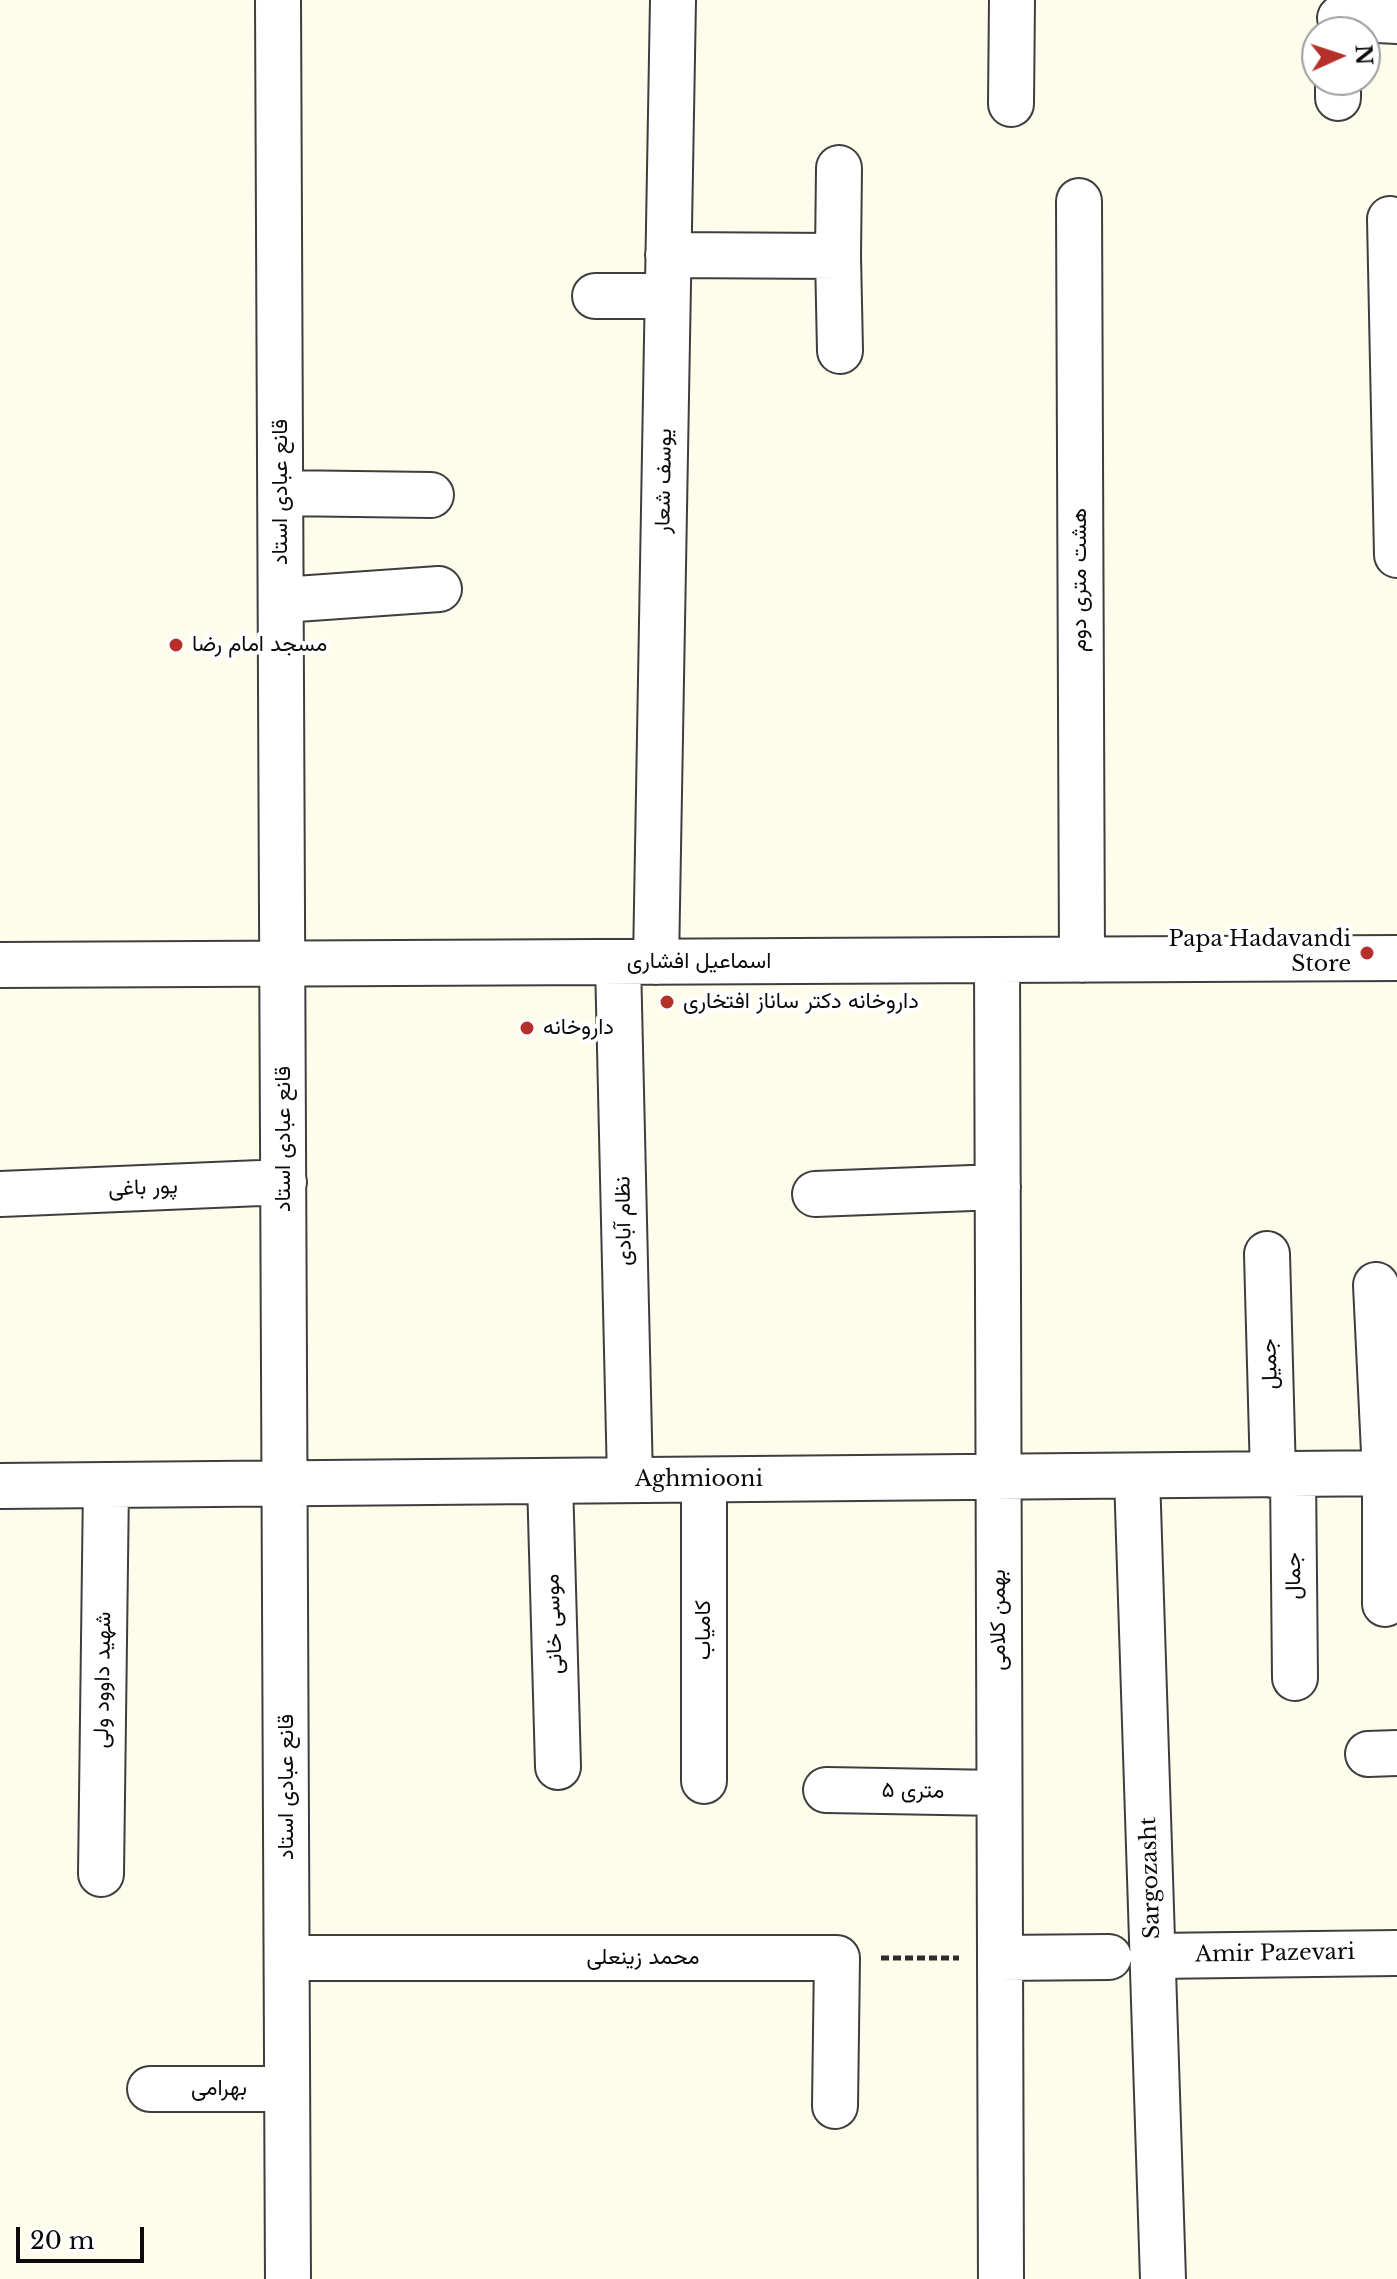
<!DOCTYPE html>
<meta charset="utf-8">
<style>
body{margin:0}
#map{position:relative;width:1397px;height:2279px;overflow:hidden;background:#fefceb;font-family:"Libre Baskerville",serif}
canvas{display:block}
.north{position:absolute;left:1301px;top:16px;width:80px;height:80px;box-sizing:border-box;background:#fff;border:2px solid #9d9d9d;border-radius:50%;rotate:87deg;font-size:22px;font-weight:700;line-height:32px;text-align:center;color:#0b0b0b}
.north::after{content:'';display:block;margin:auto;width:28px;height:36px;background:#b5302a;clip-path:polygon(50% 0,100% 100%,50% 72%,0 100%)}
.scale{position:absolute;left:16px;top:2227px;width:128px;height:36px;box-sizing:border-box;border:4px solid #0b0b0b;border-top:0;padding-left:10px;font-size:24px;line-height:28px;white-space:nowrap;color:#0b0b0b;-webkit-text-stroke:6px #fff;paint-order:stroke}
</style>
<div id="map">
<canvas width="1397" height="2279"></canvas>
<div class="north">N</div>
<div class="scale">20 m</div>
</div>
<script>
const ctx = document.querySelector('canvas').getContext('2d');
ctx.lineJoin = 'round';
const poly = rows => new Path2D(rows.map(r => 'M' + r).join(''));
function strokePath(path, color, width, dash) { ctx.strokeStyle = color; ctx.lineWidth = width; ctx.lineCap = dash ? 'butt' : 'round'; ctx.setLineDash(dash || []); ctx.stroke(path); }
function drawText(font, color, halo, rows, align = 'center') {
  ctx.font = font + ' "Libre Baskerville",Vazirmatn,serif'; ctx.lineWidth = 8; ctx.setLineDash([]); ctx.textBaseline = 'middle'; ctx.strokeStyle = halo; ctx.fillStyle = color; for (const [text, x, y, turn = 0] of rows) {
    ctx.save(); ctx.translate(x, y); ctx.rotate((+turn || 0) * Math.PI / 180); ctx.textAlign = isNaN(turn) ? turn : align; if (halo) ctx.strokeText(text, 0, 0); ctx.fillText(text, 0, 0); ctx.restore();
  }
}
const street = poly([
 [278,0,288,2279],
 [1340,18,1397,21],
 [1338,98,1338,80],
 [1011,104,1012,0],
 [1079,201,1082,960],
 [1390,219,1397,555],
 [668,255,838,256,840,351],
 [838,256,839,168],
 [595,296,667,296],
 [281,493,431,495],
 [282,600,439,589],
 [997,960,1001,2279],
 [618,962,630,1480],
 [656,962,673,0],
 [0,965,1397,958],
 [1,1194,284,1182],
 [815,1194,998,1187],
 [1267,1254,1273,1475],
 [1376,1285,1385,1473,1385,1604],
 [1293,1475,1295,1678],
 [1137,1476,1163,2279],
 [550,1481,558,1767],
 [0,1486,1397,1473],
 [1368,1754,1397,1753],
 [704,1781,704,1480],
 [826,1790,999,1793],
 [101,1874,106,1485],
 [1153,1956,1397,1953],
 [287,1958,837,1958,835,2106],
 [1000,1958,1109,1957],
 [150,2089,287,2089]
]);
strokePath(street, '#3e3e3e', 48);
strokePath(poly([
 [881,1958,959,1958]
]), '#2d2d2d', 5, [8, 4]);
strokePath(street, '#fff', 44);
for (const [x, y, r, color] of [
 [176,645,8,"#b5302a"],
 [1367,953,8,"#b5302a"],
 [667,1002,8,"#b5302a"],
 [527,1028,8,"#b5302a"]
]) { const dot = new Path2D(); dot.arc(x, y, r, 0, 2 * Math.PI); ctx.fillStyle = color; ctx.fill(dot); strokePath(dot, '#fff', 3); }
drawText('22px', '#0b0b0b', '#fff', [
 ["یوسف شعار",664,481,-89],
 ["قانع عبادی استاد",281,492,-90],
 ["هشت متری دوم",1080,580,-90],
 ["اسماعیل افشاری",699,962],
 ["قانع عبادی استاد",284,1139,-90],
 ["پور باغی",143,1188,-2],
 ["نظام آبادی",624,1221,-91],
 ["جمیل",1270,1364,-92],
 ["Aghmiooni",699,1480],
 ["جمال",1294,1576,-91],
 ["بهمن کلامی",999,1620,-90],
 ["موسی خانی",554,1624,-92],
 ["کامیاب",704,1630,-90],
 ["شهید داوود ولی",103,1680,-89],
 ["قانع عبادی استاد",287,1787,-90],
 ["۵ متری",913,1791,1],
 ["Sargozasht",1151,1878,-92],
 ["Amir Pazevari",1275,1954,-1],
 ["محمد زینعلی",643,1958],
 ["بهرامی",219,2089]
]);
drawText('22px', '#0b0b0b', '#fff', [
 ["مسجد امام رضا",192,645],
 ["Papa Hadavandi",1351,940,"right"],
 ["Store",1351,965,"right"],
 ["داروخانه دكتر ساناز افتخارى",683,1002],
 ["داروخانه",543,1028]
], 'left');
</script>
